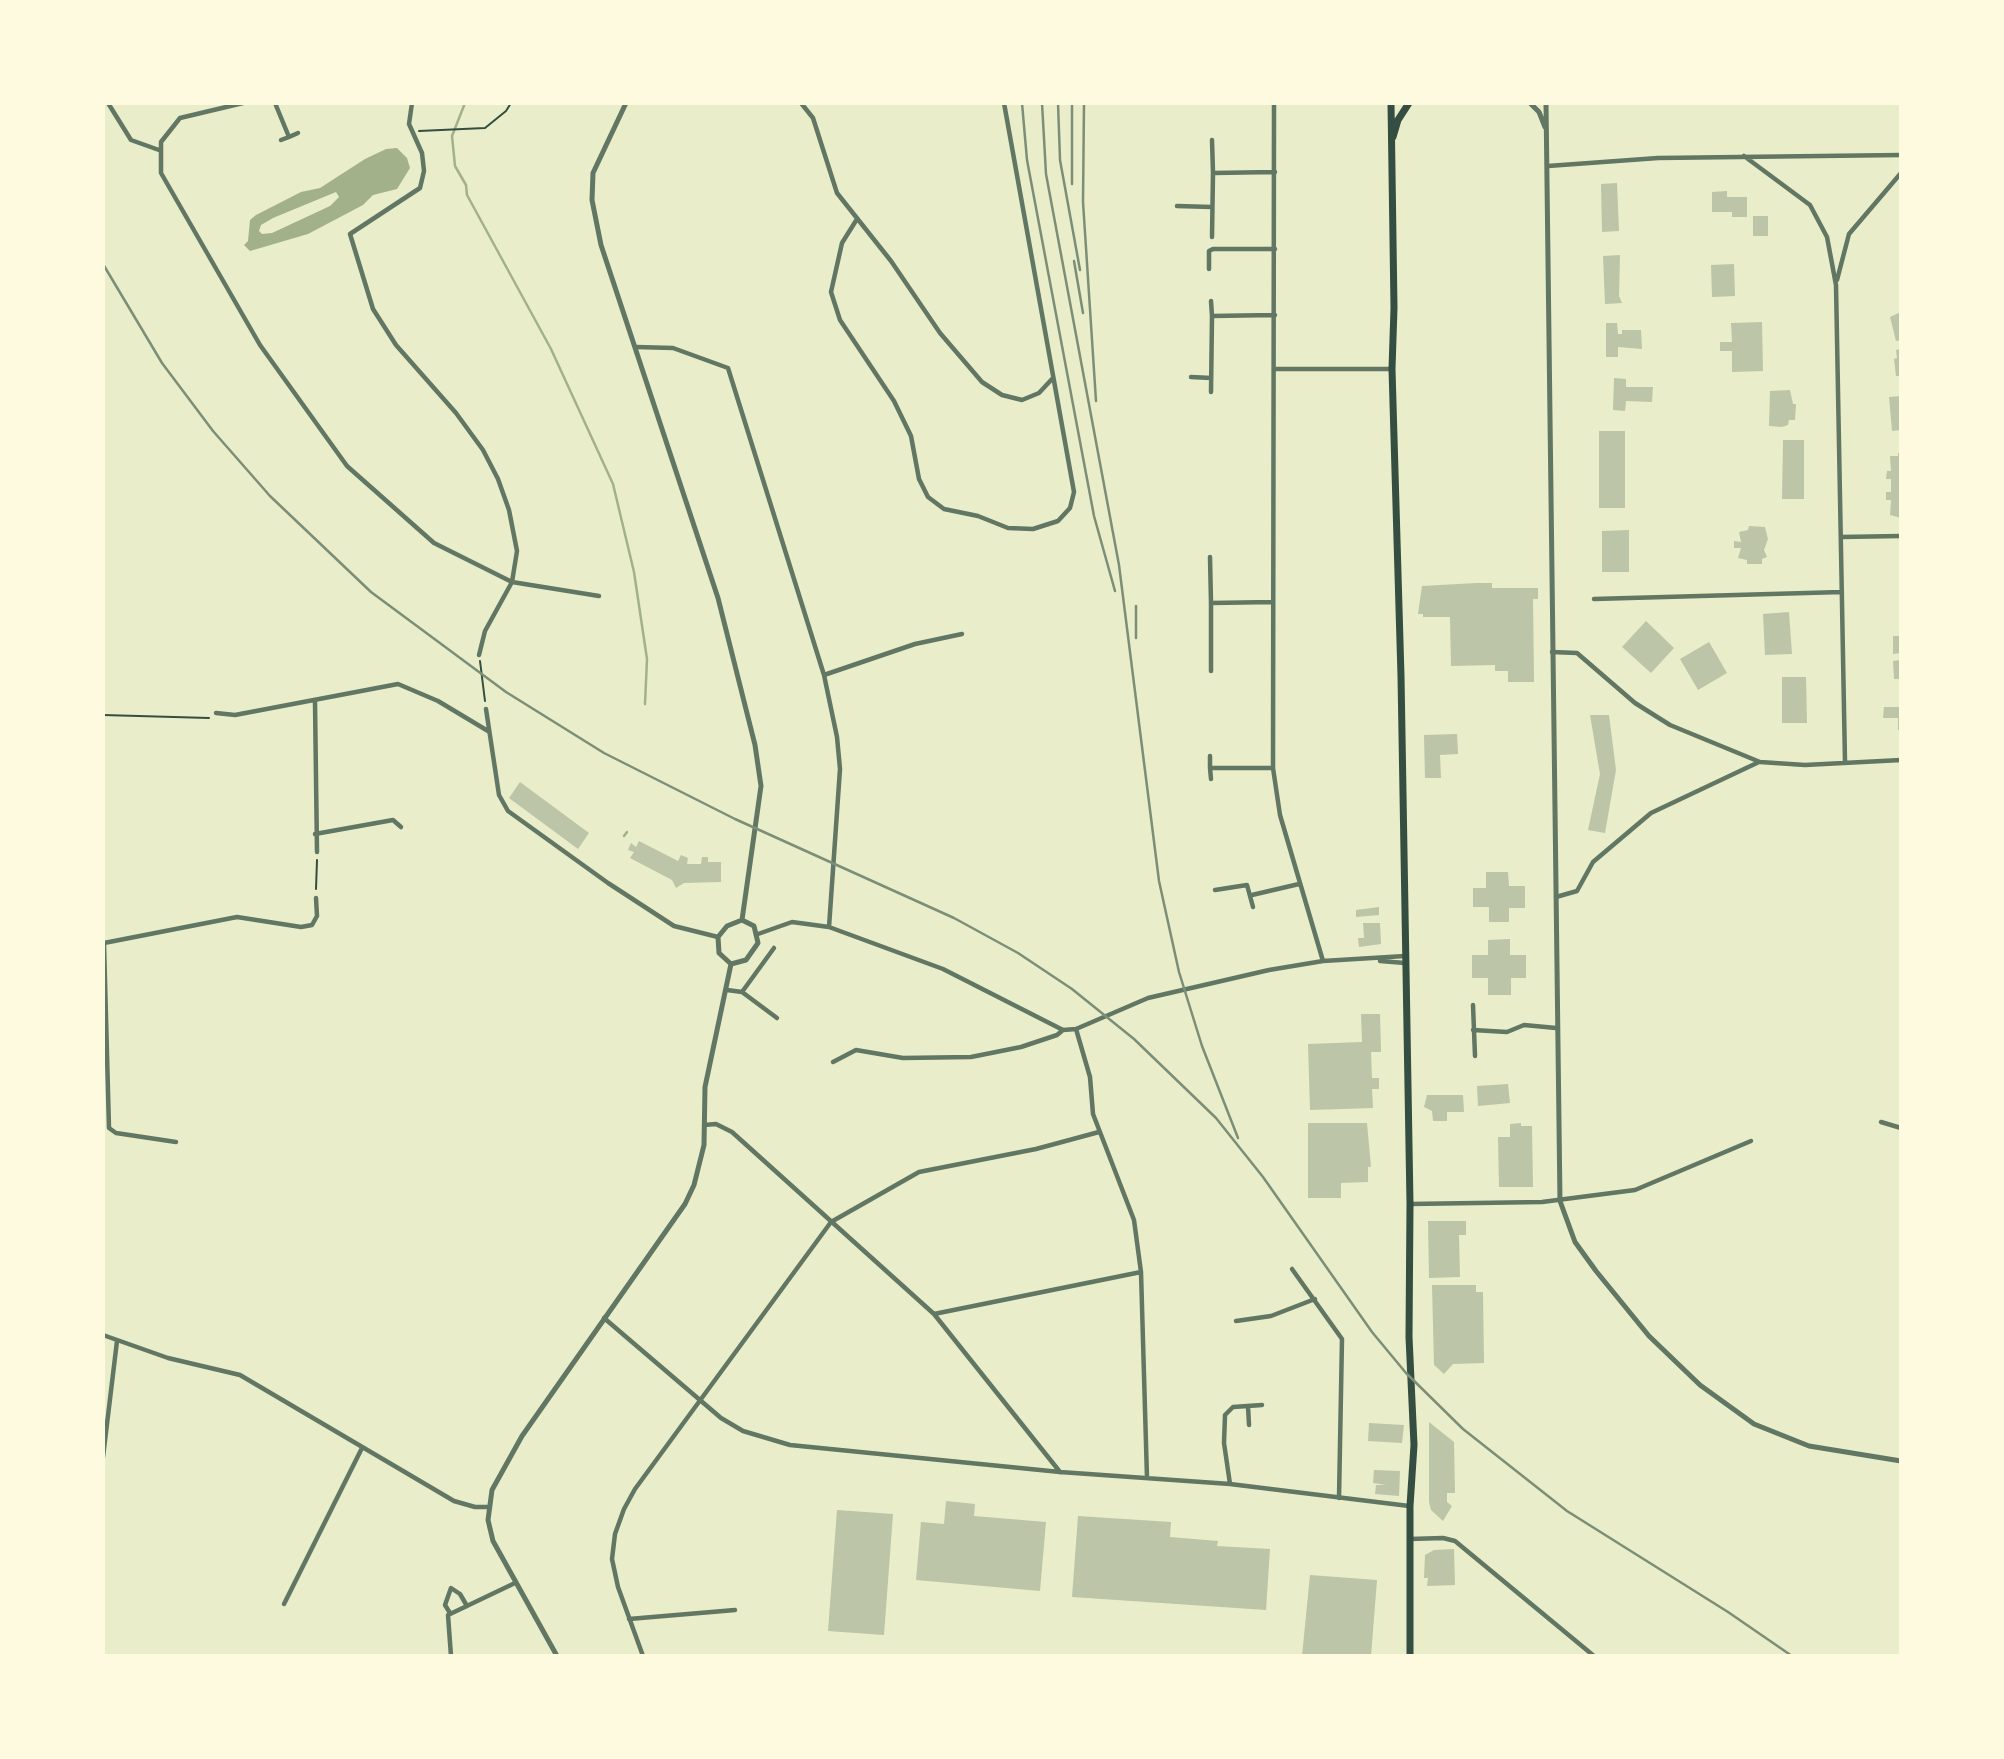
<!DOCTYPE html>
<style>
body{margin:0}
#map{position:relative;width:2004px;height:1759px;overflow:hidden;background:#e9edc9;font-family:"Alegreya Sans",sans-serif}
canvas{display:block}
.frame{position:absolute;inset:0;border:105px solid #fefae0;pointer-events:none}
</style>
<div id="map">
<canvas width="2004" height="1759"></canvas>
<div class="frame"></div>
</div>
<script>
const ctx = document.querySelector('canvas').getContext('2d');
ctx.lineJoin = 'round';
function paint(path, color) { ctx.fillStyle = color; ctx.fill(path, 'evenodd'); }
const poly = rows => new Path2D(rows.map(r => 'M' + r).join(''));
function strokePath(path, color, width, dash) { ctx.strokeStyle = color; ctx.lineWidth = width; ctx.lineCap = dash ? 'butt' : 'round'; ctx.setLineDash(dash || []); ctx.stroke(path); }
paint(poly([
 [397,148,407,158,410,168,397,189,373,195,363,205,308,234,250,251,244,245,248,241,250,220,256,215,301,192,320,188,365,159,386,149],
 [336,192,339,197,330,206,272,233,262,234,259,231,261,225,273,218]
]), '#a3b18a');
strokePath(poly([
 [465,103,452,136,455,166,466,185,467,195,551,349,613,484,634,572,647,659,645,704],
 [624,836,627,832]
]), '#a3b18a', 2.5);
paint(poly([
 [1617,183,1619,231,1602,232,1601,184],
 [1727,191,1727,197,1747,197,1747,217,1732,217,1732,212,1712,212,1712,192],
 [1753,216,1768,216,1768,236,1753,236],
 [1620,255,1619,296,1622,303,1605,304,1603,256],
 [1734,264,1735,296,1712,297,1711,265],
 [1901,312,1901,340,1896,341,1890,317],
 [1762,322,1763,371,1732,372,1732,351,1720,351,1720,342,1732,342,1731,323],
 [1606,323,1617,323,1618,334,1622,334,1622,330,1641,330,1642,349,1618,347,1618,357,1606,357],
 [1901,349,1901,376,1896,376,1894,359,1897,358,1896,350],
 [1614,378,1626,379,1626,387,1653,387,1652,402,1626,401,1625,411,1613,410],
 [1790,390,1793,404,1796,404,1795,420,1789,420,1788,425,1782,427,1769,426,1770,391],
 [1901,396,1901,430,1892,431,1889,397],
 [1599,431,1625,431,1625,508,1599,508],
 [1783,440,1804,440,1804,499,1782,499],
 [1898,453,1901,453,1901,518,1890,515,1891,500,1886,500,1886,492,1891,492,1891,479,1886,479,1887,471,1891,471,1890,456,1898,456],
 [1749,526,1765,527,1768,539,1764,550,1767,557,1762,559,1762,564,1747,564,1747,560,1738,558,1741,548,1734,548,1734,541,1741,542,1739,532,1748,530],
 [1629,530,1629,572,1602,572,1602,531],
 [1476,583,1492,583,1492,588,1538,588,1538,599,1533,599,1534,682,1508,682,1508,671,1495,671,1495,665,1451,666,1450,617,1423,617,1423,614,1418,614,1422,586],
 [1789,612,1792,654,1765,655,1763,614],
 [1646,621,1674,648,1651,673,1622,647],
 [1893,636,1901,636,1901,653,1893,654],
 [1709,642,1727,673,1698,690,1680,659],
 [1901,660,1901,679,1894,679,1893,661],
 [1782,677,1806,677,1807,723,1782,723],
 [1884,707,1901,707,1901,730,1898,730,1898,718,1883,718],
 [1590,715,1609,715,1616,770,1605,833,1588,830,1600,774],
 [1457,734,1458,754,1440,755,1441,778,1425,778,1424,735],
 [520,782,589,833,578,849,509,798],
 [639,841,678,861,681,855,688,858,687,864,701,864,702,857,708,857,708,862,721,862,721,882,684,883,676,888,672,880,630,858,634,852,628,850,631,843,636,847],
 [1486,872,1508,872,1509,886,1525,886,1525,908,1509,908,1509,922,1489,922,1489,907,1473,907,1473,888,1486,888],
 [1379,907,1379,915,1356,917,1356,910],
 [1363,923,1380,923,1381,944,1359,947,1358,938,1364,938],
 [1510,939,1510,955,1526,955,1526,978,1511,978,1511,995,1488,995,1488,978,1472,978,1472,955,1488,955,1488,940],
 [1361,1014,1380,1014,1381,1052,1371,1052,1372,1078,1379,1078,1379,1089,1372,1089,1373,1108,1310,1110,1308,1044,1362,1042],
 [1508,1084,1510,1103,1478,1106,1477,1086],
 [1427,1095,1463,1095,1464,1112,1447,1112,1447,1121,1433,1121,1432,1111,1424,1107],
 [1308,1123,1367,1123,1371,1167,1368,1167,1368,1182,1341,1183,1341,1198,1308,1198],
 [1521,1123,1521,1126,1532,1126,1533,1187,1499,1187,1498,1137,1510,1137,1510,1124],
 [1428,1221,1466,1221,1466,1235,1459,1235,1460,1277,1429,1278],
 [1432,1285,1476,1285,1476,1292,1483,1292,1484,1363,1453,1364,1444,1374,1434,1365],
 [1429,1422,1454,1442,1455,1493,1447,1493,1447,1502,1452,1506,1443,1521,1431,1510,1429,1502],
 [1369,1423,1404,1425,1402,1443,1368,1441],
 [1374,1470,1400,1471,1399,1496,1375,1494,1376,1485,1386,1485,1373,1483],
 [946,1501,975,1504,974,1516,1046,1522,1040,1591,916,1580,921,1522,944,1524],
 [837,1510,893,1514,884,1635,828,1631],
 [1078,1516,1171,1522,1170,1537,1218,1541,1217,1546,1270,1549,1266,1610,1072,1597],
 [1454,1549,1455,1585,1427,1586,1428,1578,1424,1578,1425,1555,1434,1550],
 [1310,1575,1377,1580,1371,1656,1302,1656]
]), '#bcc5a7');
strokePath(poly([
 [419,131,485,128,506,111,511,103],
 [480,661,485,701],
 [103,715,209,718],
 [316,889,317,860]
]), '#344e41', 2);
strokePath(poly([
 [108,103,131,140,159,150],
 [243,103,180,118,161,142,161,173,260,345,347,466,434,543,512,582,599,596],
 [275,103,289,137,281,140],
 [412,103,409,124,422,153,424,171,420,188,350,234,373,309,396,345,456,413,483,450,498,479,509,510,517,551,512,582,485,631,479,655],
 [801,103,813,118,837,193,891,261,940,333,982,382,1002,395,1022,400,1039,393,1052,379],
 [1274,103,1273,768,1280,815,1323,961],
 [289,137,298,133],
 [1212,140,1213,173],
 [1744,156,1810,205,1827,237,1836,285,1845,762],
 [1548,166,1658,158,1901,155],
 [1177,206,1212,207],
 [857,219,842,243,831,292,840,320,894,401,911,436,919,479,928,497,944,509,978,516,1008,528,1033,529,1058,521,1070,508,1074,492,1004,103],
 [1212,237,1213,173,1275,172],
 [1209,269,1209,251,1213,249,1275,249],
 [1837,280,1849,234,1901,173],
 [1211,301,1212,316],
 [636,347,673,348,728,368,824,675,837,737,840,769,829,927],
 [1275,369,1392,369],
 [1191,377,1211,378],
 [1211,392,1212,316,1275,315],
 [1841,537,1901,536],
 [1210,557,1211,603],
 [1594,599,1842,592],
 [1552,652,1577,653,1635,703,1670,725,1760,762,1805,765,1901,760],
 [1211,671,1211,603,1273,602],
 [824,675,915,644,962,634],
 [315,702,317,852],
 [486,709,499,795,508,811,608,883,674,926,718,937],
 [216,713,235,715,398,684,438,701,488,731],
 [1210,756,1210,768],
 [1211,779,1210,768,1273,768],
 [315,834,393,820,401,827],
 [1215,890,1247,885,1253,907],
 [1252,895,1299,884],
 [1556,897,1577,891,1593,862,1651,813,1759,762],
 [758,934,792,922,829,927,943,969,1063,1030,1076,1029,1148,998,1269,970,1323,961,1405,956],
 [104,943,109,1128,116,1133,176,1142],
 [104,943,237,917,301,927,312,925,317,916,316,898],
 [1380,961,1405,963],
 [727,990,742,992,777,1018],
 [742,992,774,948],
 [1473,1005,1475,1056],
 [1076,1029,1090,1077,1093,1114,1134,1220,1141,1272,1147,1478],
 [1473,1030,1507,1032,1524,1025,1556,1028],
 [833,1062,856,1050,903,1058,971,1057,1021,1047,1057,1035,1063,1030],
 [1881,1122,1901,1128],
 [704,1125,716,1124,732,1132,934,1314,1060,1472],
 [1410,1204,1542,1202,1635,1190,1751,1141],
 [1292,1269,1342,1339,1339,1498],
 [934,1314,1141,1272],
 [604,1318,721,1418,743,1431,790,1445,1060,1472,1230,1484,1409,1506],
 [1236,1321,1271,1316,1315,1299],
 [103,1335,168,1358,240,1375,454,1501,475,1507,488,1507],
 [1248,1406,1249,1425],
 [103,1457,117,1341],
 [1230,1484,1224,1443,1225,1415,1233,1407,1262,1405],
 [1410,1539,1443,1538,1455,1541,1594,1656],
 [284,1604,362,1448],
 [450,1613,445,1605,451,1588,460,1594,467,1606],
 [629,1619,735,1610],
 [451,1656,448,1615,515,1583],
 [643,1656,618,1587,612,1559,615,1534,624,1509,635,1489,831,1222,919,1172,1036,1149,1099,1132]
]), '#617663', 4.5);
strokePath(poly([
 [626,103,593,173,592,200,601,245,718,598,755,745,761,786,742,920],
 [1530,103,1539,112,1545,127],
 [1546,103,1560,1201,1575,1242,1596,1271,1649,1336,1700,1385,1754,1424,1809,1446,1901,1461],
 [742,920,754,926,758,943,746,960,731,964,719,953,718,937,727,926,742,920],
 [557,1656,493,1541,488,1520,492,1490,522,1436,685,1204,694,1185,704,1145,705,1087,731,964]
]), '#617663', 5);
strokePath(poly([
 [1391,103,1394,308,1392,369,1401,676,1410,1204,1409,1337,1414,1445,1410,1506,1410,1656],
 [1393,137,1398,120,1409,103]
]), '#344e41', 7);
strokePath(poly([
 [1022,103,1027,160,1094,516,1115,591],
 [1042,103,1046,174,1119,565,1159,881,1179,972,1202,1046,1238,1138],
 [1058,103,1060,160,1080,270],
 [1084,103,1083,202,1096,401],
 [1072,184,1072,103],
 [1074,261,1083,313],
 [103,264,162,363,213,431,270,496,371,592,506,692,604,753,735,819,954,918,1018,953,1072,989,1134,1039,1216,1118,1263,1177,1372,1332,1406,1373,1463,1429,1567,1511,1728,1612,1792,1656],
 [1136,638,1136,606]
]), '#7c8e77', 2.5);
</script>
